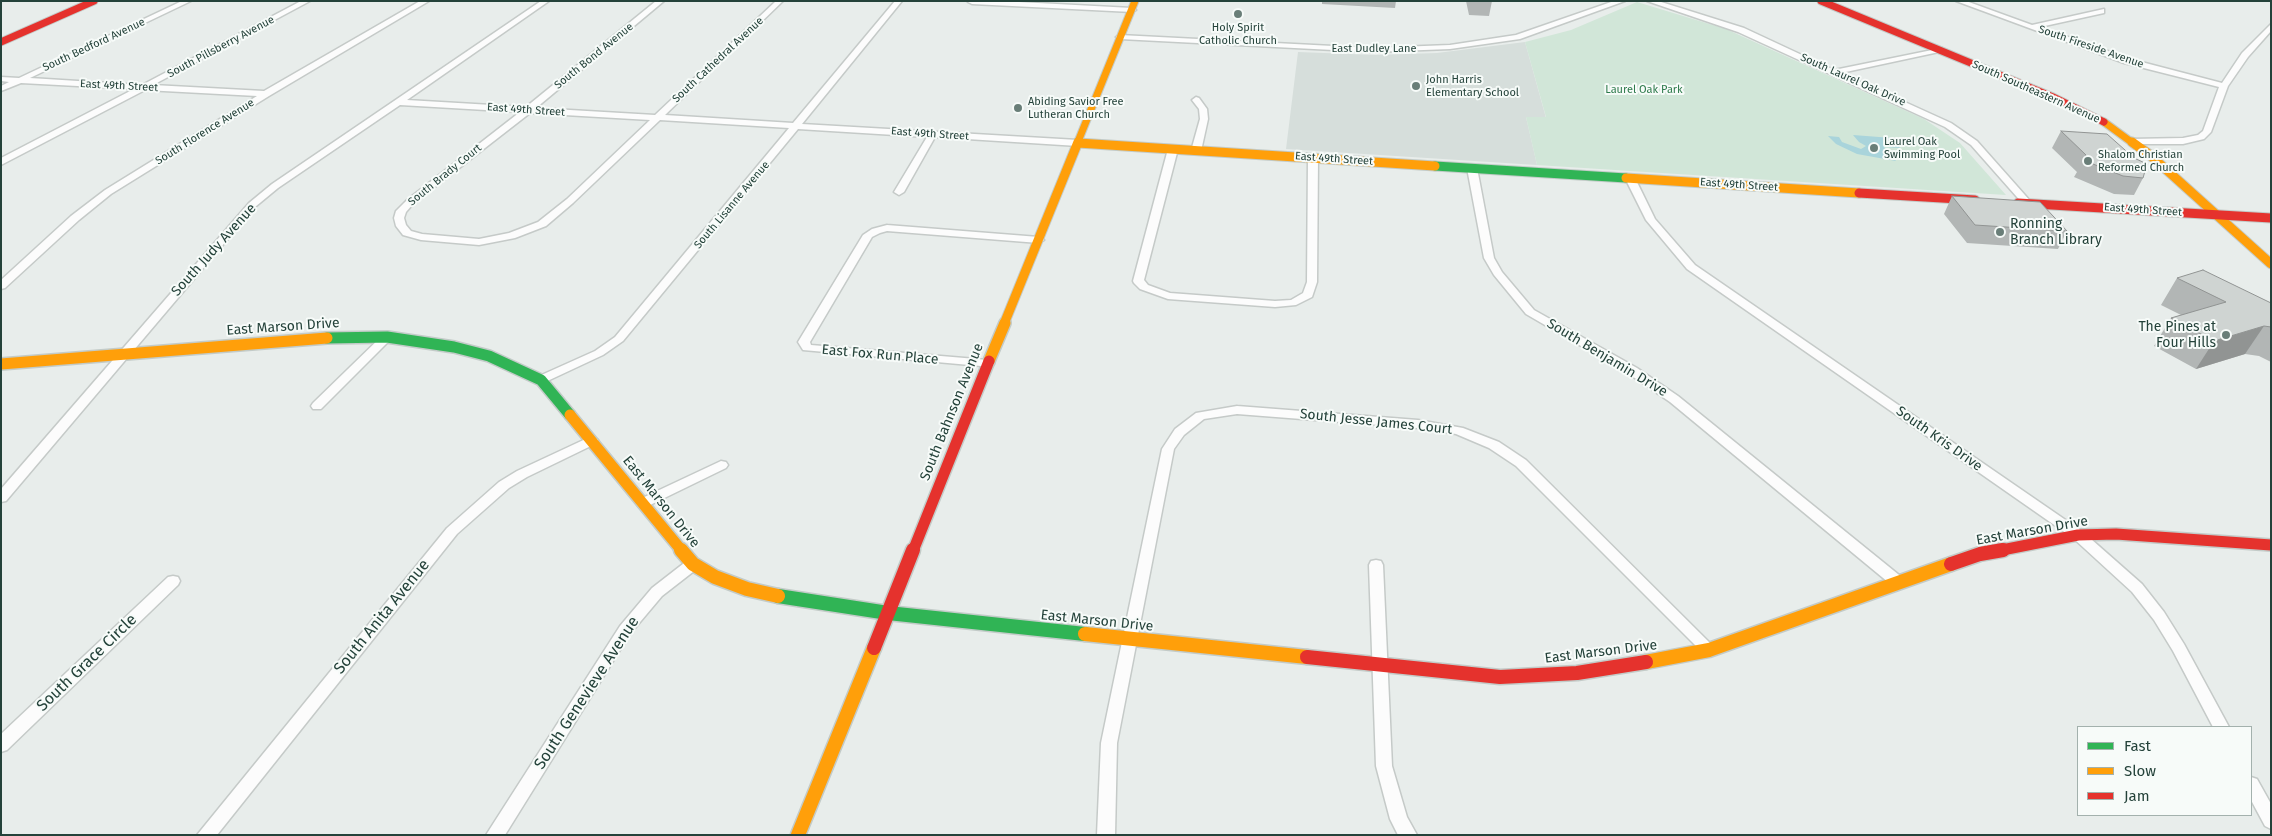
<!DOCTYPE html>
<style>
body{margin:0}
#map{position:relative;width:2272px;height:836px;overflow:hidden;background:#e8edeb;font-family:"Fira Sans",sans-serif}
canvas{display:block}
.frame{position:absolute;inset:0;border:2px solid #24423a;pointer-events:none}
.legend{position:absolute;left:2077px;top:726px;width:175px;height:90px;box-sizing:border-box;background:#f7fbf9;border:1px solid #a3b1ad;margin:0;padding:6px 9px;list-style:none;font-size:15px;color:#24423a}
.legend li{display:flex;align-items:center;gap:10px;height:25px}
.legend b{width:25px;border:1px solid #a3b1ad}
</style>
<div id="map">
<canvas width="2272" height="836"></canvas>
<div class="frame"></div>
<ul class="legend">
<li><b style="height:6px;background:#30b455"></b>Fast</li>
<li><b style="height:6px;background:#ff9f0a"></b>Slow</li>
<li><b style="height:6px;background:#e5322d"></b>Jam</li>
</ul>
</div>
<script>
const ctx = document.querySelector('canvas').getContext('2d');
ctx.lineJoin = 'round';
function paint(path, color) { ctx.fillStyle = color; ctx.fill(path, 'evenodd'); }
const poly = rows => new Path2D(rows.map(r => 'M' + r).join(''));
function strokePath(path, color, width, dash) { ctx.strokeStyle = color; ctx.lineWidth = width; ctx.lineCap = dash ? 'butt' : 'round'; ctx.setLineDash(dash || []); ctx.stroke(path); }
function drawText(font, color, halo, rows, align = 'center') {
  ctx.font = font + ' "Fira Sans",sans-serif'; ctx.lineWidth = 4; ctx.setLineDash([]); ctx.textBaseline = 'middle'; ctx.strokeStyle = halo; ctx.fillStyle = color; for (const [text, x, y, turn = 0] of rows) {
    ctx.save(); ctx.translate(x, y); ctx.rotate((+turn || 0) * Math.PI / 180); ctx.textAlign = isNaN(turn) ? turn : align; if (halo) ctx.strokeText(text, 0, 0); ctx.fillText(text, 0, 0); ctx.restore();
  }
}
paint(poly([
 [1525,42,1546,118,1526,117,1537,165,1286,149,1298,52,1376,55,1437,53]
]), '#d6dedb');
paint(poly([
 [1637,2,1726,29,1924,119,1960,143,2006,195,1537,165,1526,117,1546,117,1525,42,1571,30]
]), '#d1e6d8');
paint(poly([
 [1853,135,1892,138,1900,148,1884,147,1896,161,1857,154,1836,144,1828,136,1839,137,1842,142,1861,149,1866,146,1859,142]
]), '#a9d4db');
const street = poly([
 [182,1,191,1,30,78,142,85,301,1,310,1,153,85,264,91,420,1,429,1,269,96,111,194,79,220,5,288,1,289,1,280,71,216,105,190,257,96,145,90,1,165,1,158,134,89,21,83,1,91,1,86,9,82,1,81,1,77,19,78,182,1],
 [541,1,549,1,407,100,526,107,656,1,664,1,536,108,655,115,776,1,783,1,665,115,793,123,895,1,902,1,802,124,1078,140,1082,143,1078,146,935,137,904,192,899,195,894,192,927,137,798,129,623,341,603,355,541,384,535,380,537,377,595,351,615,337,789,128,660,120,573,203,546,226,515,238,479,245,421,240,403,235,396,226,394,218,396,211,407,200,520,112,400,105,278,188,255,207,6,501,1,502,1,489,249,203,272,184,541,1],
 [530,113,650,120,567,199,538,222,509,233,479,239,422,234,411,231,406,225,404,218,406,212,413,204,530,113],
 [1000,1,1132,8,1136,10,1132,12,972,4,968,2,1000,1],
 [1614,1,1625,1,1520,39,1450,49,1372,52,1120,39,1116,37,1120,35,1372,48,1450,45,1516,35,1614,1],
 [1647,1,1658,1,1744,28,1834,70,1942,48,1943,50,1939,52,1841,73,1951,123,1977,141,2032,203,2030,205,2024,205,1971,145,1945,127,1738,32,1647,1],
 [1956,1,1966,1,2032,25,2104,9,2104,13,2040,27,2130,59,2222,83,2242,53,2271,24,2271,31,2248,57,2228,86,2211,132,2204,139,2183,144,2134,144,2130,141,2131,139,2183,138,2198,135,2203,131,2219,87,2124,63,1956,1],
 [1196,97,1199,98,1207,109,1208,119,1201,151,1196,154,1191,151,1200,119,1199,109,1192,100,1196,97],
 [1173,146,1178,149,1144,280,1148,285,1170,293,1275,301,1291,300,1303,293,1307,282,1308,158,1313,155,1318,158,1317,282,1312,297,1296,305,1275,307,1168,299,1140,289,1134,283,1133,281,1168,149,1173,146],
 [1472,165,1477,168,1494,258,1502,272,1534,310,1637,368,1678,396,1904,579,1906,583,1904,587,1894,587,1670,402,1629,374,1526,314,1494,275,1484,258,1467,168,1472,165],
 [1630,175,1635,178,1655,219,1695,265,2083,532,2142,584,2164,612,2184,644,2229,727,2213,727,2173,651,2154,620,2132,592,2073,538,1687,269,1646,220,1625,178,1630,175],
 [887,225,1039,237,1044,240,1039,243,887,231,880,233,872,237,810,342,811,345,988,360,994,364,992,367,803,350,798,342,863,235,872,229,887,225],
 [387,334,391,335,393,337,321,409,313,409,311,406,313,403,383,335,387,334],
 [1237,406,1418,420,1463,428,1499,442,1526,460,1717,650,1714,654,1709,656,1704,654,1516,466,1489,448,1456,434,1418,428,1237,414,1204,419,1184,435,1174,449,1117,743,1115,835,1097,835,1101,743,1162,449,1175,429,1196,413,1237,406],
 [592,436,598,440,597,443,527,477,509,488,457,534,217,835,197,835,447,528,499,482,517,471,592,436],
 [721,461,726,462,728,465,726,468,648,506,643,508,638,506,636,503,638,500,721,461],
 [693,559,698,560,700,564,698,568,662,596,630,634,505,835,486,835,620,626,652,588,688,560,693,559],
 [1376,560,1381,561,1383,565,1392,766,1407,817,1417,835,1398,835,1390,819,1376,766,1369,565,1371,561,1376,560],
 [173,576,178,577,180,581,178,585,7,750,1,752,1,734,168,577,173,576],
 [2251,777,2257,779,2271,804,2271,829,2265,826,2251,800,2251,777]
]);
const fastFar2 = poly([
 [1435,166,1626,178]
]);
const fastFar1 = poly([
 [327,338,387,337,454,347,489,356,541,380,570,415]
]);
const fast = poly([
 [778,596,888,613,1085,634]
]);
const slowFar3 = poly([
 [2104,122,2134,144],
 [1078,143,1088,144],
 [1077,144,1135,1]
]);
const slowFar2 = poly([
 [2132,142,2150,155,2271,264],
 [1078,143,1435,166],
 [1626,178,1859,193],
 [1004,324,1078,142]
]);
const slowFar1 = poly([
 [989,361,1005,323],
 [1,364,327,338],
 [570,415,682,551]
]);
const slow = poly([
 [681,550,693,564,715,577,747,589,778,596],
 [1085,634,1307,657],
 [1646,662,1709,650,1951,564],
 [798,835,874,648]
]);
const jamFar3 = poly([
 [1821,1,2053,97,2104,122],
 [1,42,94,1]
]);
const jamFar2 = poly([
 [1859,193,1975,200],
 [2018,203,2271,218]
]);
const jamFar1 = poly([
 [913,551,989,361],
 [1997,551,2078,535,2116,534,2271,545]
]);
const jam = poly([
 [1951,564,1980,554,2003,550],
 [874,648,913,550],
 [1307,657,1500,677,1577,673,1646,662]
]);
strokePath(street, '#c5cac8', 3);
strokePath(fastFar2, '#c3cbc8', 11);
strokePath(fastFar1, '#c3cbc8', 14);
strokePath(fast, '#c3cbc8', 17);
strokePath(slowFar3, '#c3cbc8', 9);
strokePath(slowFar2, '#c3cbc8', 11);
strokePath(slowFar1, '#c3cbc8', 14);
strokePath(slow, '#c3cbc8', 17);
strokePath(jamFar3, '#c3cbc8', 9);
strokePath(jamFar2, '#c3cbc8', 11);
strokePath(jamFar1, '#c3cbc8', 14);
strokePath(jam, '#c3cbc8', 17);
paint(street, '#fcfcfc');
strokePath(fastFar2, '#30b455', 9);
strokePath(fastFar1, '#30b455', 11);
strokePath(fast, '#30b455', 14);
strokePath(slowFar3, '#ff9f0a', 7);
strokePath(slowFar2, '#ff9f0a', 9);
strokePath(slowFar1, '#ff9f0a', 11);
strokePath(slow, '#ff9f0a', 14);
strokePath(jamFar3, '#e5322d', 7);
strokePath(jamFar2, '#e5322d', 9);
strokePath(jamFar1, '#e5322d', 11);
strokePath(jam, '#e5322d', 14);
paint(poly([
 [1322,1,1396,1,1395,8,1322,4],
 [1465,1,1492,1,1489,16,1469,15,1466,1],
 [2061,131,2143,178,2134,195,2114,194,2074,177,2077,172,2052,148],
 [1952,196,2067,231,2058,249,1967,243,1944,214],
 [2177,278,2271,303,2271,362,2259,356,2245,354,2196,369,2154,346,2171,318,2181,315,2161,305]
]), '#b2b6b5');
paint(poly([
 [2264,326,2245,354,2196,369,2214,341]
]), '#919493');
const building = poly([
 [2061,131,2107,134,2134,158,2147,164,2143,178,2123,176,2083,160,2086,155,2061,131],
 [1952,196,2040,202,2067,231,1975,225,1952,196],
 [2203,270,2271,303,2271,327,2264,326,2214,341,2171,318,2226,302,2177,278,2203,270]
]);
paint(building, '#cfd4d2');
strokePath(building, '#919493', 1);
for (const [x, y, r, color] of [
 [1238,14,5,"#697e78"],
 [1416,86,5,"#697e78"],
 [1018,108,5,"#697e78"],
 [1874,148,5,"#697e78"],
 [2088,161,5,"#697e78"],
 [2000,232,5,"#697e78"],
 [2226,335,5,"#697e78"]
]) { const dot = new Path2D(); dot.arc(x, y, r, 0, 2 * Math.PI); ctx.fillStyle = color; ctx.fill(dot); strokePath(dot, '#f7fbf9', 2); }
drawText('11px', '#24423a', '#f7fbf9', [
 ["Holy Spirit",1238,28,"center"],
 ["Catholic Church",1238,41,"center"],
 ["John Harris",1426,80],
 ["Elementary School",1426,93],
 ["Abiding Savior Free",1028,102],
 ["Lutheran Church",1028,115],
 ["Laurel Oak",1884,142],
 ["Swimming Pool",1884,155],
 ["Shalom Christian",2098,155],
 ["Reformed Church",2098,168]
], 'left');
drawText('11px', '#24423a', '#f7fbf9', [
 ["South Bedford Avenue",94,45,-25],
 ["South Pillsberry Avenue",221,47,-28],
 ["South Fireside Avenue",2091,47,19],
 ["East Dudley Lane",1374,49],
 ["South Bond Avenue",594,56,-39],
 ["South Cathedral Avenue",718,60,-43],
 ["South Laurel Oak Drive",1853,80,24],
 ["East 49th Street",119,86,3],
 ["South Southeastern Avenue",2036,92,24],
 ["East 49th Street",526,110,4],
 ["South Florence Avenue",205,132,-32],
 ["East 49th Street",930,134,4],
 ["East 49th Street",1334,159,4],
 ["South Brady Court",445,175,-39],
 ["East 49th Street",1739,185,4],
 ["South Lisanne Avenue",732,205,-50],
 ["East 49th Street",2143,210,4]
]);
drawText('11px', '#2d7a4b', '#f7fbf9', [
 ["Laurel Oak Park",1644,90]
]);
drawText('14px', '#24423a', '#f7fbf9', [
 ["Ronning",2010,224],
 ["Branch Library",2010,240],
 ["The Pines at",2216,327,"right"],
 ["Four Hills",2216,343,"right"]
], 'left');
drawText('14px', '#24423a', '#f7fbf9', [
 ["South Judy Avenue",214,250,-48],
 ["East Marson Drive",283,327,-4],
 ["East Fox Run Place",880,355,5],
 ["South Benjamin Drive",1607,358,31],
 ["South Bahnson Avenue",952,412,-68],
 ["South Jesse James Court",1376,422,6],
 ["South Kris Drive",1939,439,35],
 ["East Marson Drive",661,502,51],
 ["East Marson Drive",2032,531,-10],
 ["East Marson Drive",1097,621,6],
 ["East Marson Drive",1601,652,-7]
]);
drawText('16px', '#24423a', '#f7fbf9', [
 ["South Anita Avenue",382,617,-51],
 ["South Grace Circle",87,663,-44],
 ["South Genevieve Avenue",587,693,-57]
]);
</script>
